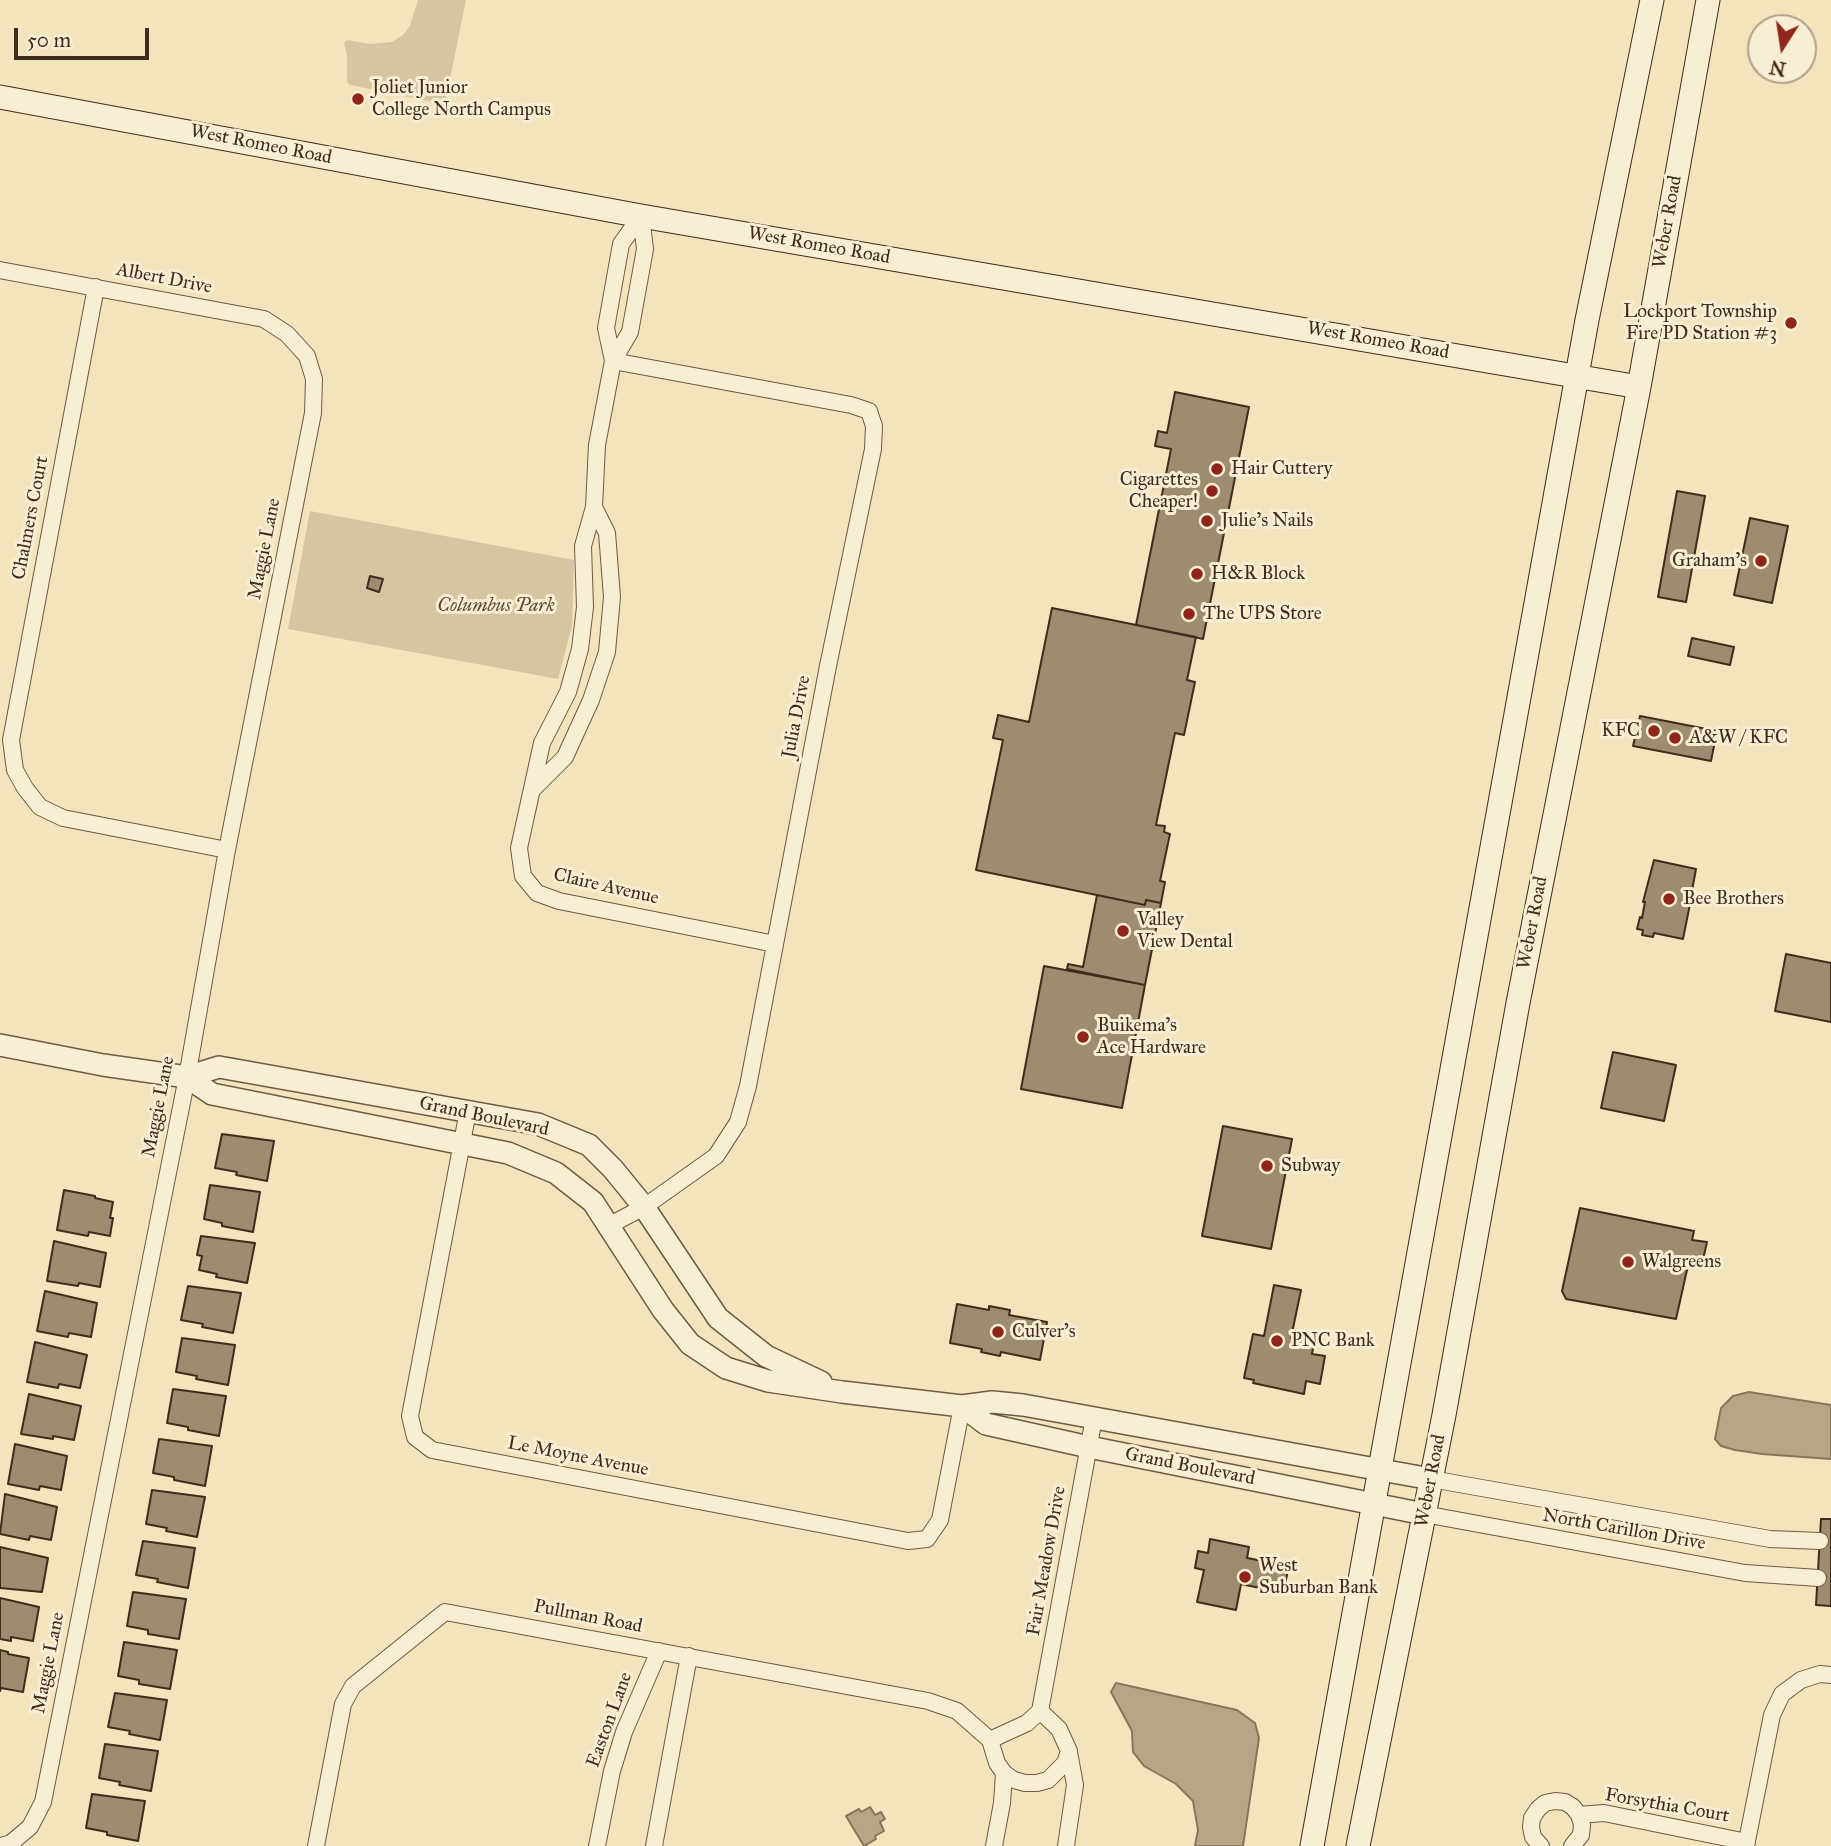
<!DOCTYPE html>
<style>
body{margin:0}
#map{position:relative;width:1831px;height:1846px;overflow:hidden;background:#f3e5bb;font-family:"IM FELL Great Primer",serif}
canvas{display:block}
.north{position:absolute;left:1747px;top:14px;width:70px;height:70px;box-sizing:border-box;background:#f7eed3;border:2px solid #afa08b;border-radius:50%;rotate:192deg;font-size:19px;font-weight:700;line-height:28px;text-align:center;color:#422b1e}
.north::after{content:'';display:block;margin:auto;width:24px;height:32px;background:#8f2418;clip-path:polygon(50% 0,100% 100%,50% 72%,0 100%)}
.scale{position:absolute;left:14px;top:28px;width:135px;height:32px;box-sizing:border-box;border:4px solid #422b1e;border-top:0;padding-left:9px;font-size:21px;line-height:24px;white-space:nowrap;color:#422b1e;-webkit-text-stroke:5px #f7eed3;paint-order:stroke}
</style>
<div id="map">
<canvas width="1831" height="1846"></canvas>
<div class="north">N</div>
<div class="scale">50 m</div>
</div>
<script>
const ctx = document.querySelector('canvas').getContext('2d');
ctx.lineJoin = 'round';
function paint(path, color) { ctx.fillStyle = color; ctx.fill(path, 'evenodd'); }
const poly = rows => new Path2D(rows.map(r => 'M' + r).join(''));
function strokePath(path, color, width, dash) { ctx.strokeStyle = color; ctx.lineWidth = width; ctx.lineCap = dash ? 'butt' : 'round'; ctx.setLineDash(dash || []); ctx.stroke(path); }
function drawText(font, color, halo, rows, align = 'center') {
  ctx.font = font + ' "IM FELL Great Primer",serif'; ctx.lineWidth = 6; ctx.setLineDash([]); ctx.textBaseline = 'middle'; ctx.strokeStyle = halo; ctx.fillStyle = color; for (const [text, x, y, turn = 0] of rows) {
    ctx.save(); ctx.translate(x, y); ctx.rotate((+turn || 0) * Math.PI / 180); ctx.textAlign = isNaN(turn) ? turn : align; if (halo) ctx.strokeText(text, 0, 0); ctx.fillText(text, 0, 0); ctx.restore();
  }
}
paint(poly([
 [418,0,466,0,446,98,434,102,350,85,347,82,347,54,344,43,347,40,370,44,392,42,403,35,410,26],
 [310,511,574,560,572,626,558,679,288,629]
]), '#d5c5a0');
const water = poly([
 [1749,1392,1831,1405,1831,1459,1762,1454,1735,1450,1721,1446,1715,1439,1721,1408,1733,1396,1749,1392],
 [1116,1683,1237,1710,1255,1723,1259,1738,1243,1846,1195,1846,1198,1830,1193,1801,1176,1784,1144,1766,1133,1752,1132,1731,1111,1692,1116,1683],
 [870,1807,875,1815,881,1812,885,1819,880,1822,884,1831,875,1836,876,1839,864,1846,846,1816,859,1809,861,1812,870,1807]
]);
paint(water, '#b7a686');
strokePath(water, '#88755c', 2);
const building = poly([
 [1175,392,1249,407,1203,639,1136,625,1171,449,1155,446,1158,431,1167,433,1175,392],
 [1677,491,1705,496,1686,602,1658,597,1677,491],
 [1750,518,1788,526,1772,603,1734,595,1750,518],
 [370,576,383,579,379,592,367,588,370,576],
 [1052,608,1196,637,1187,680,1195,682,1184,735,1175,733,1156,825,1165,826,1164,832,1170,834,1160,881,1165,882,1161,903,1146,900,1145,905,976,870,1003,740,993,738,998,715,1029,722,1052,608],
 [1692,638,1734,647,1730,665,1688,656,1692,638],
 [1640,716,1717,731,1711,761,1633,746,1640,716],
 [1654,860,1696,869,1691,896,1696,897,1695,905,1690,904,1683,939,1654,933,1653,937,1642,935,1643,930,1637,929,1640,917,1642,918,1645,902,1643,902,1654,860],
 [1097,895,1145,905,1146,900,1161,903,1145,985,1067,969,1068,964,1083,967,1097,895],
 [1786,954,1831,963,1831,1022,1775,1011,1786,954],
 [1044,966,1145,985,1122,1108,1021,1089,1044,966],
 [1613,1052,1676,1065,1664,1121,1601,1108,1613,1052],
 [1223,1126,1292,1139,1271,1249,1202,1236,1223,1126],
 [222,1134,274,1141,267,1181,236,1175,237,1172,215,1168,222,1134],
 [210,1185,260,1192,253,1232,222,1226,222,1223,204,1219,210,1185],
 [64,1190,95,1196,95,1198,113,1202,110,1218,113,1218,110,1236,89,1232,88,1236,57,1230,64,1190],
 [1580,1208,1694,1231,1692,1240,1707,1242,1702,1264,1689,1261,1676,1319,1566,1299,1562,1291,1580,1208],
 [201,1236,255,1243,247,1283,216,1277,217,1274,199,1270,202,1256,197,1255,201,1236],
 [54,1241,106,1253,100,1287,79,1283,78,1286,47,1281,54,1241],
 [1274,1285,1301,1290,1291,1338,1314,1343,1312,1354,1325,1356,1320,1384,1306,1381,1304,1394,1253,1383,1254,1380,1244,1378,1253,1334,1264,1336,1274,1285],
 [188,1286,241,1293,233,1333,202,1327,203,1324,181,1320,188,1286],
 [45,1291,97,1303,91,1337,69,1333,68,1337,37,1331,45,1291],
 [957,1304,989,1310,989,1306,1010,1310,1009,1315,1047,1322,1040,1360,1001,1352,1000,1356,981,1352,982,1349,950,1343,957,1304],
 [182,1338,235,1345,228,1385,196,1379,197,1376,176,1372,182,1338],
 [35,1342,87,1355,80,1388,59,1384,58,1388,27,1382,35,1342],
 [173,1389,226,1396,219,1436,188,1430,188,1427,167,1423,173,1389],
 [29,1394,81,1406,74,1440,53,1436,53,1439,21,1434,29,1394],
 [159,1439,212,1446,205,1486,174,1480,174,1477,153,1473,159,1439],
 [15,1444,67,1456,61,1490,40,1486,39,1490,8,1484,15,1444],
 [152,1490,205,1497,197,1537,166,1531,167,1528,146,1524,152,1490],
 [5,1494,57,1507,51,1540,30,1536,29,1540,0,1534,5,1494],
 [1821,1519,1831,1519,1831,1606,1816,1605,1821,1519],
 [1210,1539,1249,1547,1247,1558,1289,1566,1283,1593,1241,1584,1236,1610,1197,1602,1204,1570,1195,1568,1198,1551,1208,1553,1210,1539],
 [143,1541,195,1548,188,1588,157,1582,158,1579,136,1575,143,1541],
 [0,1547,48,1558,42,1592,0,1588,0,1547],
 [133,1592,186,1599,179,1639,148,1634,148,1630,127,1626,133,1592],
 [0,1598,39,1607,33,1641,11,1637,11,1641,0,1639,0,1598],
 [124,1642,177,1650,170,1689,139,1684,139,1680,118,1676,124,1642],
 [0,1650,8,1652,8,1654,29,1658,23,1692,1,1688,0,1691,0,1650],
 [115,1693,167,1700,160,1740,129,1734,130,1731,108,1727,115,1693],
 [105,1744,158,1751,151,1791,119,1785,120,1782,99,1778,105,1744],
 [92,1794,145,1801,138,1841,107,1835,107,1832,86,1828,92,1794]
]);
paint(building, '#9e8c70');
strokePath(building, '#422b1e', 2);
const minor = poly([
 [641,216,645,249,630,332,613,361,597,445,594,507,583,546,585,607,580,649,568,692,542,743,519,848,523,876,537,893,559,901,775,944],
 [0,270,264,319,287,334,307,356,314,379,313,413,227,850,187,1077,43,1802,30,1827,11,1843,1,1846],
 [96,287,11,740,15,770,25,788,40,807,63,818,227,850],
 [613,361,606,328,621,244,641,216],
 [534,788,565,757,591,700,607,652,612,597,607,533,594,507],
 [468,1111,410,1416,415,1437,432,1450,908,1541,927,1539,940,1520,962,1406],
 [608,1226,644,1207,716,1156,738,1122,748,1086,828,666,873,449,874,426,869,411,851,405,613,361],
 [1431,1479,1770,1539,1820,1541],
 [1424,1514,1745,1573,1818,1578],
 [1040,1711,1094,1418],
 [1040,1711,1059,1729,1069,1751,1065,1763,1048,1780,1037,1783,1025,1783,1014,1780,1004,1773,997,1763,990,1740,1027,1723,1040,1711],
 [1579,1815,1604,1813,1747,1842],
 [316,1846,343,1704,353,1686,445,1612,928,1701,957,1711,990,1740],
 [597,1846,612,1771,624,1732,659,1651],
 [654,1846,689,1656],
 [994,1846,1002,1803,1004,1773],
 [1066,1846,1075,1785,1069,1752],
 [1541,1846,1533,1837,1531,1827,1532,1818,1538,1809,1545,1803,1555,1801,1565,1802,1573,1807,1579,1815,1582,1825,1581,1835,1572,1846],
 [1746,1846,1772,1715,1782,1694,1801,1680,1820,1674,1831,1675]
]);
const tertiary = poly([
 [0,1045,103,1065,187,1077,219,1067,538,1124,589,1145,613,1169,644,1207,718,1318,766,1356,821,1382],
 [187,1077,212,1094,508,1153,556,1173,593,1202,663,1310,690,1344,726,1368,768,1381,842,1392,962,1406,992,1402,1023,1405,1431,1479],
 [962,1406,986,1424,1089,1447,1424,1514]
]);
const secondary = poly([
 [0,97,641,216,1639,387],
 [1312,1846,1587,320,1652,0],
 [1358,1846,1444,1415,1518,1003,1639,387,1708,0]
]);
strokePath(minor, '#6e5a45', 18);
strokePath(tertiary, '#6e5a45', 24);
strokePath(secondary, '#422b1e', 25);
strokePath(minor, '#f7eed3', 16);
strokePath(tertiary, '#f7eed3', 21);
strokePath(secondary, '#f7eed3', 23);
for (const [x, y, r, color] of [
 [358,99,7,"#8f2418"],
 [1791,323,7,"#8f2418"],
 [1217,469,7,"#8f2418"],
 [1212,491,7,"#8f2418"],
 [1207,521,7,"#8f2418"],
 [1761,561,7,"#8f2418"],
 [1197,574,7,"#8f2418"],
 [1189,614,7,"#8f2418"],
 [1654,731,7,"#8f2418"],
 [1675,738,7,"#8f2418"],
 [1669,899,7,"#8f2418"],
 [1123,931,7,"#8f2418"],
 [1083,1037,7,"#8f2418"],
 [1267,1166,7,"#8f2418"],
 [1628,1262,7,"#8f2418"],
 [998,1332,7,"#8f2418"],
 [1277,1341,7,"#8f2418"],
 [1245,1577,7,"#8f2418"]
]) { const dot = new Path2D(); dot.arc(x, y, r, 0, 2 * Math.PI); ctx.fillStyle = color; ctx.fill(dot); strokePath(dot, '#f7eed3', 2.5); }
drawText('19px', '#422b1e', '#f7eed3', [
 ["Joliet Junior",372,88],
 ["College North Campus",372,110],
 ["Lockport Township",1777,312,"right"],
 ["Fire PD Station #3",1777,334,"right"],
 ["Hair Cuttery",1231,469],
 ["Cigarettes",1198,480,"right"],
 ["Cheaper!",1198,502,"right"],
 ["Julie's Nails",1221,521],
 ["Graham's",1747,561,"right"],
 ["H&R Block",1211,574],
 ["The UPS Store",1203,614],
 ["KFC",1640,731,"right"],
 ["A&W / KFC",1689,738],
 ["Bee Brothers",1683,899],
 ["Valley",1137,920],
 ["View Dental",1137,942],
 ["Buikema's",1097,1026],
 ["Ace Hardware",1097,1048],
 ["Subway",1281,1166],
 ["Walgreens",1642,1262],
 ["Culver's",1012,1332],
 ["PNC Bank",1291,1341],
 ["West",1259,1566],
 ["Suburban Bank",1259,1588]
], 'left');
drawText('19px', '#422b1e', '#f7eed3', [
 ["West Romeo Road",261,145,11],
 ["Weber Road",1668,222,-80],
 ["West Romeo Road",819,246,10],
 ["Albert Drive",164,279,11],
 ["West Romeo Road",1378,341,10],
 ["Chalmers Court",31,518,-79],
 ["Maggie Lane",265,549,-79],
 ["Julia Drive",797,717,-79],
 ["Claire Avenue",606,887,13],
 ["Weber Road",1533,923,-79],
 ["Maggie Lane",159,1107,-79],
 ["Grand Boulevard",484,1117,12],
 ["Le Moyne Avenue",578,1457,11],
 ["Grand Boulevard",1190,1467,11],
 ["Weber Road",1431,1481,-79],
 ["North Carillon Drive",1624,1530,10],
 ["Fair Meadow Drive",1047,1561,-80],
 ["Pullman Road",588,1617,11],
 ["Maggie Lane",49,1663,-79],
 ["Easton Lane",610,1720,-70],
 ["Forsythia Court",1667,1806,10]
]);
drawText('italic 19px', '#5f4a38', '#f7eed3', [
 ["Columbus Park",496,606]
]);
</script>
